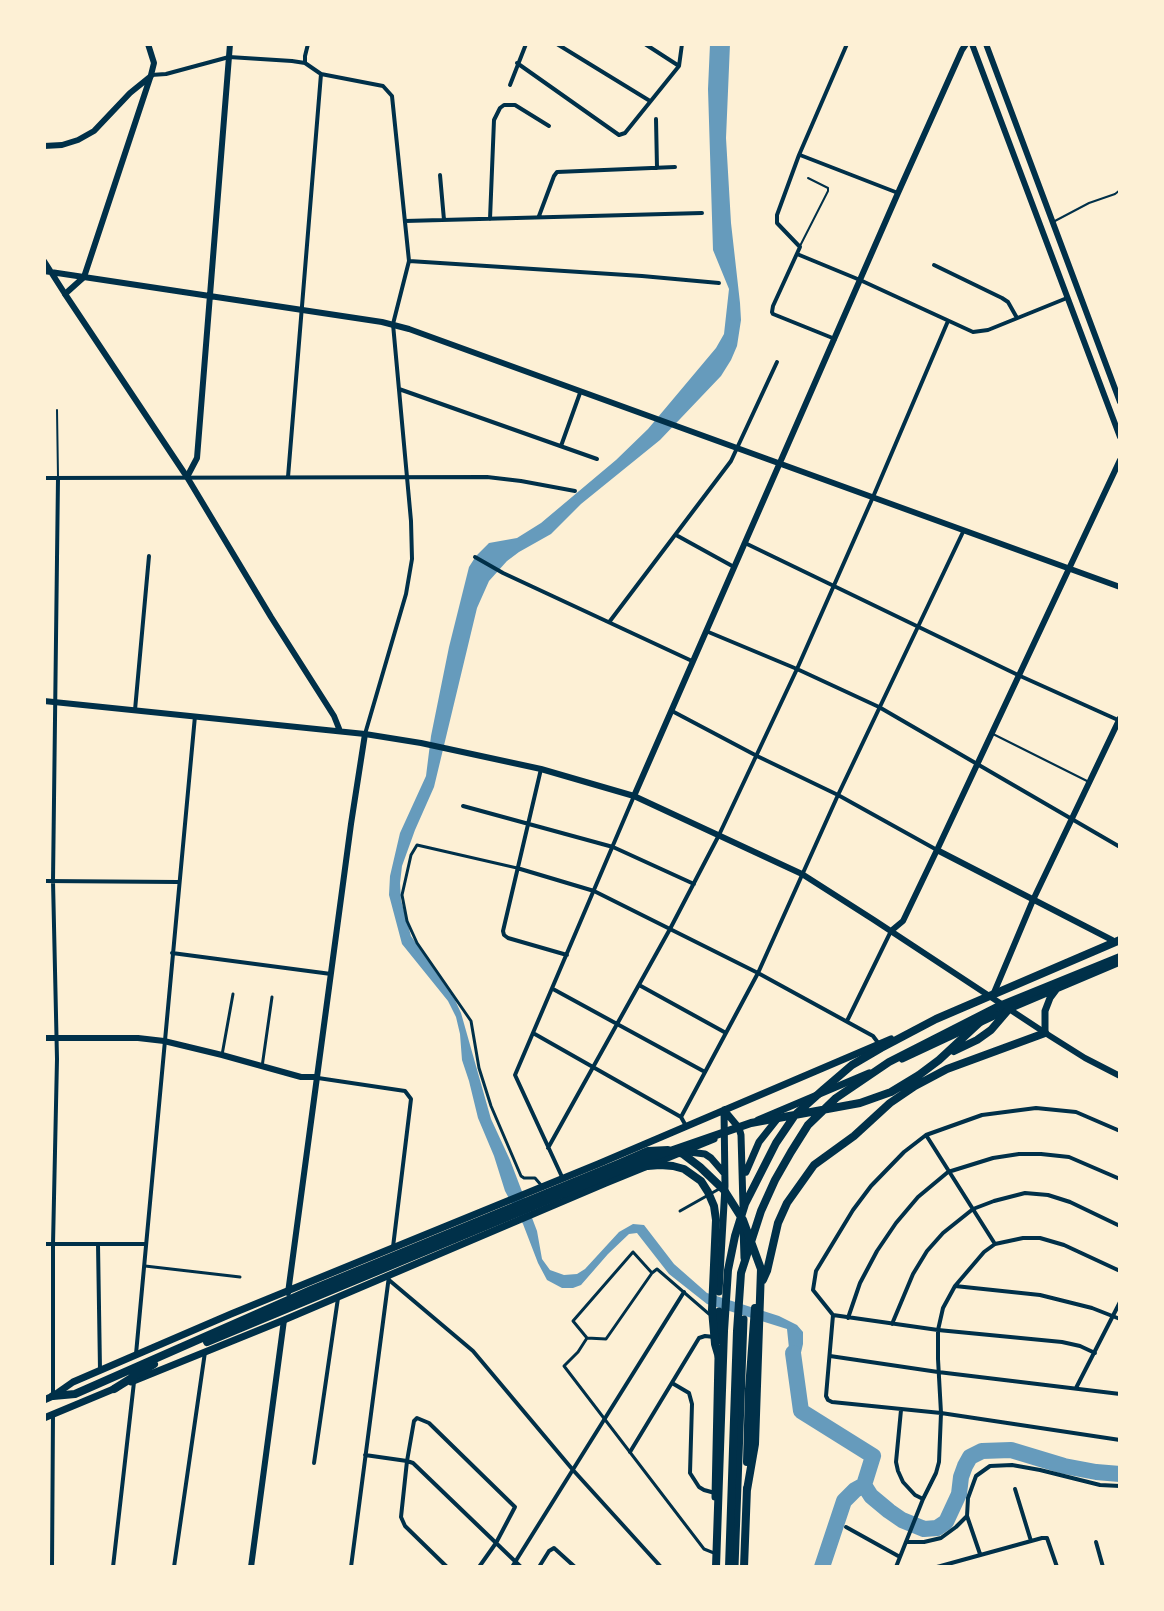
<!DOCTYPE html>
<style>
body{margin:0}
#map{position:relative;width:1164px;height:1611px;overflow:hidden;background:#fdf0d5;font-family:"Fira Sans",sans-serif}
canvas{display:block}
.frame{position:absolute;inset:0;border:46px solid #fdf0d5;pointer-events:none}
</style>
<div id="map">
<canvas width="1164" height="1611"></canvas>
<div class="frame"></div>
</div>
<script>
const ctx = document.querySelector('canvas').getContext('2d');
ctx.lineJoin = 'round';
function paint(path, color) { ctx.fillStyle = color; ctx.fill(path, 'evenodd'); }
const poly = rows => new Path2D(rows.map(r => 'M' + r).join(''));
function strokePath(path, color, width, dash) { ctx.strokeStyle = color; ctx.lineWidth = width; ctx.lineCap = dash ? 'butt' : 'round'; ctx.setLineDash(dash || []); ctx.stroke(path); }
paint(poly([
 [710,44,730,44,726,138,731,223,740,303,741,320,737,346,731,360,721,376,660,440,581,504,551,534,519,552,507,561,489,581,477,608,434,787,415,830,402,866,400,883,401,900,411,936,455,1000,461,1013,491,1119,510,1160,537,1231,542,1259,550,1270,564,1275,577,1274,585,1269,619,1232,633,1224,644,1225,674,1264,707,1293,779,1316,797,1325,803,1332,803,1344,796,1374,790,1358,787,1329,707,1304,669,1274,637,1233,629,1234,608,1254,581,1285,573,1288,562,1288,547,1280,538,1263,523,1224,505,1191,494,1156,478,1118,469,1081,462,1060,460,1034,456,1017,448,1001,402,944,389,895,390,876,400,833,426,776,431,736,449,647,469,567,476,556,489,543,517,538,541,523,616,460,648,429,716,348,724,334,729,289,713,250,708,89]
]), '#669bbc');
strokePath(poly([
 [793,1353,801,1411,873,1456,864,1485],
 [864,1485,871,1496,889,1511,902,1520,924,1529,937,1528,946,1522,959,1494,961,1477,965,1466,970,1457,982,1451,1011,1450,1064,1466,1096,1472,1120,1474],
 [822,1567,844,1501,855,1490,864,1485]
]), '#669bbc', 16);
strokePath(poly([
 [1053,222,1089,203,1115,194,1120,190],
 [800,246,828,191,828,188,808,178],
 [57,410,58,477],
 [993,734,1087,781]
]), '#003049', 2);
strokePath(poly([
 [517,868,417,845,411,855,402,895,407,921,417,943,471,1021,479,1068,491,1106,521,1176,524,1178,535,1178,541,1185],
 [222,1055,233,994],
 [262,1067,272,997],
 [680,1211,719,1189],
 [633,1252,652,1273,606,1339,587,1338,573,1321,633,1252],
 [145,1266,240,1277],
 [652,1273,657,1269,709,1314],
 [587,1338,578,1352,564,1366,704,1549,714,1553]
]), '#003049', 3);
strokePath(poly([
 [557,44,650,101],
 [645,44,679,66],
 [305,63,305,56,308,44],
 [517,63,619,135,625,133,679,66,682,44],
 [151,75,166,74,229,57,292,61,305,63,321,74,383,86,392,96,409,261,393,324,411,521,412,559,406,594,365,734],
 [510,85,526,44],
 [656,119,657,168],
 [800,155,898,193],
 [440,175,444,220],
 [539,216,554,176,557,172,675,167],
 [490,219,494,120,500,108,504,105,515,105,549,126],
 [405,221,702,213],
 [797,254,860,280,973,332,988,330,1067,298],
 [409,261,642,276,719,283],
 [934,265,1002,298,1008,302,1017,318],
 [835,339,773,314,772,312,773,306,800,247,777,223,777,215,799,155,847,44],
 [399,389,597,459],
 [561,446,580,393],
 [288,477,321,74],
 [44,478,487,477,521,481,575,491],
 [676,535,734,567],
 [745,543,1018,675,1118,720],
 [475,557,503,573,692,661],
 [610,621,731,461,777,362],
 [706,631,797,669,879,707,1120,847],
 [135,710,149,556],
 [672,711,757,756,838,795,937,850],
 [541,769,503,931,504,935,508,938,567,955],
 [463,806,613,847,694,884],
 [517,868,594,891,758,973,873,1036,879,1044],
 [44,881,178,882],
 [172,953,331,974],
 [639,985,726,1033],
 [553,989,705,1072],
 [847,1021,891,931],
 [533,1033,681,1117,686,1126],
 [318,1078,405,1091,411,1099,393,1247],
 [681,1117,758,973,838,795,963,532],
 [926,1135,995,1244],
 [548,1148,670,929,719,835,797,669,873,497,948,321],
 [563,1179,515,1075,634,796],
 [44,1244,146,1244],
 [98,1244,100,1370],
 [389,1280,473,1351,573,1470,661,1567],
 [955,1286,1040,1295,1092,1308,1120,1319],
 [833,1315,826,1396,828,1400,832,1402,941,1413,1120,1440],
 [848,1318,860,1283,877,1251,896,1223,918,1197,948,1172,993,1158,1019,1154,1041,1154,1069,1157,1120,1179],
 [892,1324,913,1274,927,1251,943,1233,973,1209,994,1201,1025,1193,1048,1195,1070,1202,1120,1226],
 [1095,1353,1080,1346,1062,1342,938,1330,833,1315,813,1290,816,1271,853,1210,871,1186,904,1152,926,1135,982,1115,1036,1108,1076,1112,1120,1131],
 [136,1354,195,716],
 [830,1356,938,1372,1120,1394],
 [672,1383,689,1393,692,1404,690,1473,699,1487,704,1490,715,1493],
 [1076,1388,1120,1302],
 [53,1396,53,1244,57,1059,53,881,58,478],
 [901,1410,896,1462,898,1471,903,1482,915,1495,923,1499],
 [630,1452,699,1338,705,1336,714,1337],
 [365,1455,407,1461,413,1463,521,1567],
 [314,1463,338,1298],
 [1015,1489,1031,1541],
 [967,1516,980,1554],
 [846,1527,900,1557],
 [907,1542,924,1542,941,1538,956,1527,967,1516,968,1498,976,1476,990,1466,1012,1465,1040,1470,1100,1485,1120,1486],
 [1096,1542,1103,1567],
 [52,1567,53,1414],
 [113,1567,134,1382],
 [174,1567,205,1352],
 [351,1567,389,1276],
 [447,1567,405,1526,401,1517,407,1461,414,1421,417,1418,429,1423,515,1507,496,1543,479,1567],
 [512,1567,684,1292],
 [539,1567,549,1551,554,1548,575,1567],
 [896,1567,923,1499,936,1473,939,1462,941,1413,938,1359,938,1330,943,1308,955,1286,984,1252,995,1244,1023,1238,1040,1238,1064,1245,1120,1271],
 [937,1567,1042,1538,1047,1538,1057,1567]
]), '#003049', 4);
strokePath(poly([
 [44,261,65,294],
 [44,271,382,322,409,329,1120,587],
 [187,477,197,458,230,44],
 [634,796,898,193,962,50,966,44],
 [937,850,1120,460],
 [993,995,1033,900,1120,718],
 [44,1038,138,1038,164,1041,222,1055,301,1077,316,1077],
 [251,1567,284,1320]
]), '#003049', 6);
strokePath(poly([
 [148,44,154,63,151,75,84,277,65,294,187,477,271,617,334,716,340,731],
 [972,44,1120,437],
 [986,44,1120,402],
 [44,146,62,145,78,140,94,131,130,93,151,76],
 [44,701,365,734,421,743,541,769,634,796,802,874,874,920,1050,1036,1085,1058,1120,1076],
 [891,931,903,921,937,850,1112,940],
 [288,1293,351,824,365,734]
]), '#003049', 6);
strokePath(poly([
 [1045,1033,1045,1011,1050,998,1056,990],
 [902,1059,1009,1009,1120,962],
 [724,1110,739,1128,741,1135,743,1206],
 [758,1120,869,1073],
 [689,1152,705,1154,711,1158,724,1173],
 [746,1172,759,1142,778,1118],
 [743,1226,744,1258],
 [719,1292,725,1186,724,1110],
 [718,1341,719,1311],
 [131,1382,284,1320,606,1183,714,1139],
 [44,1400,53,1396,73,1382,231,1314,598,1164,891,1039],
 [44,1418,116,1388],
 [715,1497,718,1357],
 [735,1567,744,1319]
]), '#003049', 7);
strokePath(poly([
 [954,1051,977,1040,991,1030,1009,1009],
 [635,1167,660,1165,673,1166,684,1169,701,1181,708,1192,714,1206,716,1220,712,1310,715,1344,720,1361],
 [763,1280,767,1271,778,1223,787,1203,814,1165,854,1136,890,1103,915,1086,947,1069,1045,1033],
 [207,1342,647,1159,751,1123,860,1103,891,1092,919,1075,939,1060,994,1009],
 [114,1389,154,1364],
 [53,1396,75,1394,311,1290,618,1164,648,1151,668,1150,683,1154,700,1167,724,1190,743,1220,761,1269,755,1444,747,1490],
 [747,1462,749,1389,755,1308],
 [716,1567,724,1331,728,1270,735,1236,745,1204,776,1143,795,1115,824,1089,852,1065,881,1048,936,1019,1120,940],
 [729,1567,737,1331,741,1273,761,1211,775,1180,791,1152,808,1125,836,1098,889,1062,997,1007,1120,957],
 [744,1567,747,1488]
]), '#003049', 8);
</script>
